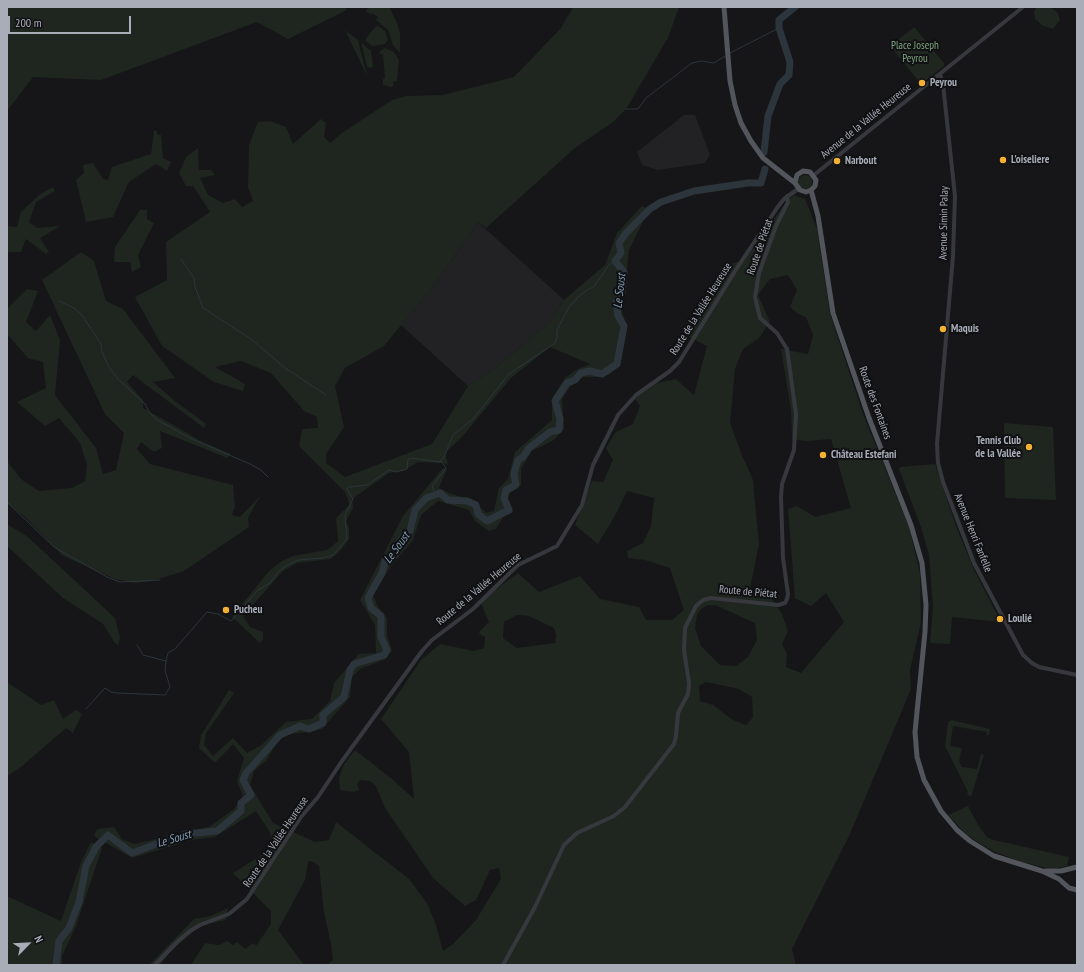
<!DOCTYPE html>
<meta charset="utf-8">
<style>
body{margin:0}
#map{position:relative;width:1084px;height:972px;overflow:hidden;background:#161618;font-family:"PT Sans Narrow",sans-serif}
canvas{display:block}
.frame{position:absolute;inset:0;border:8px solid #a8adb8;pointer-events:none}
.north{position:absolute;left:8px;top:924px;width:40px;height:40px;-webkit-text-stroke:3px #111113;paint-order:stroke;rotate:66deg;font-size:11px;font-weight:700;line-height:16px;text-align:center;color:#a8adb8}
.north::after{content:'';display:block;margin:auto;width:14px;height:18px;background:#a8adb8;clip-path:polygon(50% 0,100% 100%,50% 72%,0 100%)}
.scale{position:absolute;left:8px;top:16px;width:123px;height:18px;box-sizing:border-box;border:2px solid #a8adb8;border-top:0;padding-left:5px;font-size:12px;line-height:14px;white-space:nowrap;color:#a8adb8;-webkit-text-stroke:3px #111113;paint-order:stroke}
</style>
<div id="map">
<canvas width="1084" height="972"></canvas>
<div class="frame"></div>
<div class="north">N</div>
<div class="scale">200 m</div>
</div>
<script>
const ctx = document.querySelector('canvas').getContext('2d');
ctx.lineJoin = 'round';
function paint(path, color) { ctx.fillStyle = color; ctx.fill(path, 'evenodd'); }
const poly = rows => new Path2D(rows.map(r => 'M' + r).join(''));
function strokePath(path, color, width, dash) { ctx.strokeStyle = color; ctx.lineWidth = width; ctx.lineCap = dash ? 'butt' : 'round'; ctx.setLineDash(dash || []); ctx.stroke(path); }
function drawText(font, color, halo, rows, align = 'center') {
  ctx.font = font + ' "PT Sans Narrow",sans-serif'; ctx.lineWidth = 4; ctx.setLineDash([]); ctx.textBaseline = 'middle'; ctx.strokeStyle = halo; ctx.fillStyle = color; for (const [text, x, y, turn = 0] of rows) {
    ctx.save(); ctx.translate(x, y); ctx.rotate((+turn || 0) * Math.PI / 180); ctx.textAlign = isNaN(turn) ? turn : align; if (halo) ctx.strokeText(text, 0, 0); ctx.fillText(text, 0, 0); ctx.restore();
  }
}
paint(poly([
 [684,115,695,115,710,155,705,163,658,170,642,165,637,152],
 [478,222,564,300,548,324,495,368,468,386,401,325,435,284]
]), '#222225');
paint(poly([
 [7,7,345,7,347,10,288,39,257,22,101,80,33,77,7,111],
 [369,7,389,7,397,23,400,33,400,53,393,45,388,30,376,20,378,17,372,13,371,15,366,11],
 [573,7,679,7,668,38,626,109,613,122,575,148,486,228,478,222,435,284,384,346,345,368,335,386,344,427,326,454,326,463,345,477,432,444,468,386,495,368,548,324,564,300,605,265,617,233,642,206,649,209,629,250,622,310,627,328,620,364,610,374,600,377,583,377,570,387,562,399,564,429,554,440,532,451,521,469,521,485,510,493,502,519,496,529,489,531,475,521,469,510,438,501,421,515,413,540,391,566,373,595,378,607,387,618,387,635,392,651,386,659,360,669,352,677,350,697,322,729,310,732,288,734,278,741,266,761,254,771,250,785,273,823,315,842,329,840,336,822,409,879,427,903,436,925,443,951,453,944,476,920,501,879,499,868,490,870,476,900,465,906,433,878,385,808,376,786,370,781,360,780,357,784,359,790,354,792,340,790,339,778,344,764,355,750,392,779,414,799,409,752,381,719,421,660,440,644,474,651,484,648,485,637,479,634,480,631,489,622,480,601,518,573,539,592,580,576,600,599,639,607,646,620,672,620,684,610,670,568,645,560,628,558,627,551,643,543,651,526,654,498,627,491,617,512,598,544,575,525,592,481,603,482,613,460,606,448,616,432,633,424,640,406,635,398,657,383,676,379,694,395,707,346,689,337,721,267,744,260,787,201,794,195,805,199,817,229,830,314,863,414,909,527,920,573,921,623,910,670,911,689,850,834,792,949,796,965,327,965,333,960,331,945,324,912,319,866,312,861,308,862,305,880,278,930,304,965,191,965,205,943,219,945,227,941,233,945,237,942,245,949,253,943,256,946,271,924,271,911,233,873,265,853,273,841,268,829,256,811,215,837,191,840,132,858,94,836,97,829,114,827,122,839,134,844,209,827,234,809,243,796,237,781,244,758,233,744,215,763,199,748,201,735,205,729,229,690,234,693,206,733,204,745,213,756,233,738,247,753,260,746,286,722,312,719,330,701,334,683,359,654,376,653,375,625,360,600,403,516,443,468,447,469,439,488,451,494,473,500,486,513,494,511,499,488,508,479,515,452,552,420,552,398,565,378,576,370,590,364,550,347,511,378,461,438,445,453,448,465,444,463,418,462,405,470,389,473,356,496,352,500,353,508,346,521,349,528,349,539,340,551,331,559,297,563,283,571,243,616,250,627,263,632,263,639,260,643,232,617,269,571,282,561,293,556,327,550,338,541,336,518,349,505,348,499,345,492,299,446,302,429,318,428,317,417,304,411,271,373,241,361,215,367,245,384,243,391,214,382,162,346,135,297,167,280,166,242,210,212,193,186,186,186,179,173,186,157,198,148,199,170,211,170,215,175,200,178,208,195,223,203,235,199,242,207,253,201,248,187,249,145,258,122,270,121,286,127,293,144,321,119,326,123,324,137,330,143,342,133,392,100,406,96,443,95,514,77,561,28],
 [788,275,797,290,790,307,798,314,806,317,813,335,808,354,781,349,791,410,792,439,806,441,831,439,851,508,815,517,797,506,788,509,795,598,811,606,826,593,844,622,801,673,786,667,787,654,782,644,788,631,782,614,772,599,750,589,759,544,753,480,741,453,730,423,735,369,743,349,759,338,770,322,758,295,770,279],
 [708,605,717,606,755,623,757,640,748,657,736,666,720,665,701,646,695,628,697,615,701,609],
 [517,615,529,616,554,628,556,635,555,643,517,648,503,638,504,622],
 [706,682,739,689,752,697,753,717,746,725,733,720,713,705,700,701,699,686],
 [1037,7,1050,7,1058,13,1060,20,1053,29,1043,26,1035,19,1034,11],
 [378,26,385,31,388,40,385,44,372,46,365,40,375,27],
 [913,28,915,28,944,63,944,66,921,84,890,46],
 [345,30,358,40,367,76],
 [361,42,371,51,373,66,371,68,367,67],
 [385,48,394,52,399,60,397,81,393,82,393,86,391,87,383,85,383,79,385,78,383,54,380,54,380,51],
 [156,130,158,135,161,135,163,158,171,162,167,171,156,164,129,182,113,217,86,222,76,180,84,173,83,165,93,163,103,179,108,180,112,167,151,154,154,131],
 '798 182a7 7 0 1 1 14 0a7 7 0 1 1-14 0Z',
 [53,187,55,191,36,202,29,222,37,228,60,226,40,238,49,252,46,254,26,239,21,252,7,252,7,226,17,227,21,212,39,195],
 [140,210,147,210,147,219,154,223,138,255,141,267,132,272,130,262,114,262,115,247],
 [81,252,94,261,106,301,123,309,175,378,153,382,175,401,206,424,204,428,133,375,127,382,143,400,143,408,203,442,231,454,227,458,160,431,162,448,154,452,141,442,137,449,150,464,233,485,235,507,232,515,240,517,260,496,248,518,249,527,184,571,152,581,134,583,115,579,63,556,24,516,7,503,7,461,21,479,39,491,72,488,85,481,87,465,80,443,59,418,45,426,17,402,46,388,43,362,28,358,7,334,7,309,27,289,38,291,26,322,36,331,50,315,60,340,55,395,96,448,103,474,116,470,124,433,105,414,42,280],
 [1004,423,1053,427,1056,500,1005,498],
 [935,464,956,526,975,572,1001,622,952,617,950,644,930,643,933,606,929,555,921,527,899,469,900,467],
 [7,524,28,537,115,618,120,638,118,645,115,643,103,624,63,598,7,546],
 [7,682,41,705,54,700,63,719,76,710,82,714,73,733,66,728,21,767,7,776],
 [952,720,990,729,989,735,986,735,987,732,953,726,950,746,962,748,959,761,962,767,977,769,981,754,984,755,971,797,967,794,968,792,945,746,948,722],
 [968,806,978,825,987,837,994,840,1069,857,1067,866,1059,868,1047,868,1022,862,995,852,976,841,964,832,948,815],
 [91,842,102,848,76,926,62,956,62,965,7,965,7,896,61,921,81,862],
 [228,908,226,920,204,925,195,930,170,952,160,965,149,965,194,919,211,916]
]), '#1e261f');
strokePath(poly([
 [730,53,779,28],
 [626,109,638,109,646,98,692,63,701,61,714,63,725,56],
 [181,259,194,278,195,287,203,308,251,339,285,368,326,395],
 [59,301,74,308,82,315,101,344,102,352,109,367,118,379,145,404,149,412,157,420,192,439,250,464,261,470,268,477],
 [435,494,432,486,446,468,442,462,440,462],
 [7,502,54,547,107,577,120,582,160,580],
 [137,645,143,655,166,661],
 [86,709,105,688,111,692,118,693,165,695,170,687,165,670,166,661,168,653,175,649,207,612,218,614,231,621,258,590,270,583,279,571,289,564,298,560,322,558,333,555,347,539,345,515,353,499,347,489,349,487,367,485,389,470,396,472,407,469,408,459,412,458,439,462,444,457,453,435,473,419,509,374,555,343,557,338,557,330,569,307,579,296,590,288,593,288,609,265,615,261]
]), '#2c353c', 1);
strokePath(poly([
 [764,152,768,116,780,84,789,75,790,62,779,28,779,20,795,7],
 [56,965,59,941,69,928,79,902,86,866,96,847,108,835,132,853,159,843,169,843,185,834,217,831,241,811,241,803,251,795,243,780,246,773,280,735,300,726,309,729,323,723,323,715,344,697,350,670,354,664,384,655,387,650,381,637,381,616,371,608,368,598,382,573,385,561,395,555,401,539,410,531,415,510,426,498,440,493,448,500,467,501,476,505,478,514,487,521,509,510,504,498,506,490,516,485,514,474,518,460,523,457,529,448,550,432,559,430,560,419,555,401,567,383,575,380,581,373,590,371,602,374,617,364,624,326,618,316,616,302,622,293,624,272,615,261,621,253,619,243,626,233,650,209,661,202,694,191,748,183,761,183,765,169]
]), '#2c353c', 7);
strokePath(poly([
 [940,74,943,84,955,196,953,256,937,444,938,463,943,482,974,563,1023,655,1032,663,1039,667,1077,675],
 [814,175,1023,7],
 [155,965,176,943,190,931,200,925,229,914,247,899,301,817,318,797,342,761,422,651,432,640,473,609,518,565,557,546,582,505,593,465,618,415,636,395,670,371,679,362,737,268,777,208,784,199,798,189],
 [503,965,535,907,564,845,577,833,614,816,625,807,674,744,676,736,678,713,688,694,689,683,684,650,685,628,696,606,703,600,711,598,778,605,785,603,787,599,788,594,783,558,781,497,782,484,794,450,796,414,787,349,777,333,760,318,755,297,759,273,776,226,788,202,787,196]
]), '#37383d', 4);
strokePath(poly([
 [724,7,730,81,735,105,741,123,751,141,763,158,795,183,800,190,806,192,811,190,815,186,816,180,810,172,803,171,797,175,795,183],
 [811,190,818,216,833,313,869,418,911,525,922,563,926,605,925,632,915,732,917,757,924,780,941,811,957,830,970,841,994,856,1042,871,1059,879,1069,888,1077,890],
 [1045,871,1061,871,1077,867]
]), '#53555c', 5);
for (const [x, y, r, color] of [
 [922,83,4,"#f2b134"],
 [1003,160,4,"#f2b134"],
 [837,161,4,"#f2b134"],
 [943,329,4,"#f2b134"],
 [1029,447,4,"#f2b134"],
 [823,455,4,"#f2b134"],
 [226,610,4,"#f2b134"],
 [1000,619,4,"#f2b134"]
]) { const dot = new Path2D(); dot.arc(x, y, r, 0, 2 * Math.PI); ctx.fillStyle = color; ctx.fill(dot); strokePath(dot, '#111113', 1.5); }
drawText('11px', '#7fa381', '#111113', [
 ["Place Joseph",915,46],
 ["Peyrou",915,59]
]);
drawText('bold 11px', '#a8adb8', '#111113', [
 ["Peyrou",930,83],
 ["L'oiseliere",1011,160],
 ["Narbout",845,161],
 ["Maquis",951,329],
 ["Tennis Club",1021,441,"right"],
 ["de la Vallée",1021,454,"right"],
 ["Château Estefani",831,455],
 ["Pucheu",234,610],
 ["Loulié",1008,619]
], 'left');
drawText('11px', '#a8adb8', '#111113', [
 ["Avenue de la Vallée Heureuse",866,121,-39],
 ["Avenue Simin Palay",944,223,-89],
 ["Route de Piétat",760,247,-71],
 ["Route de la Vallée Heureuse",701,309,-58],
 ["Route des Fontaines",875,403,70],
 ["Avenue Henri Fanfelle",973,533,68],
 ["Route de la Vallée Heureuse",479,589,-40],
 ["Route de Piétat",748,592,5],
 ["Route de la Vallée Heureuse",276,842,-56]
]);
drawText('italic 12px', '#7f9bb3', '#111113', [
 ["Le Soust",620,291,-84],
 ["Le Soust",397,548,-54],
 ["Le Soust",174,839,-16]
]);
</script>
